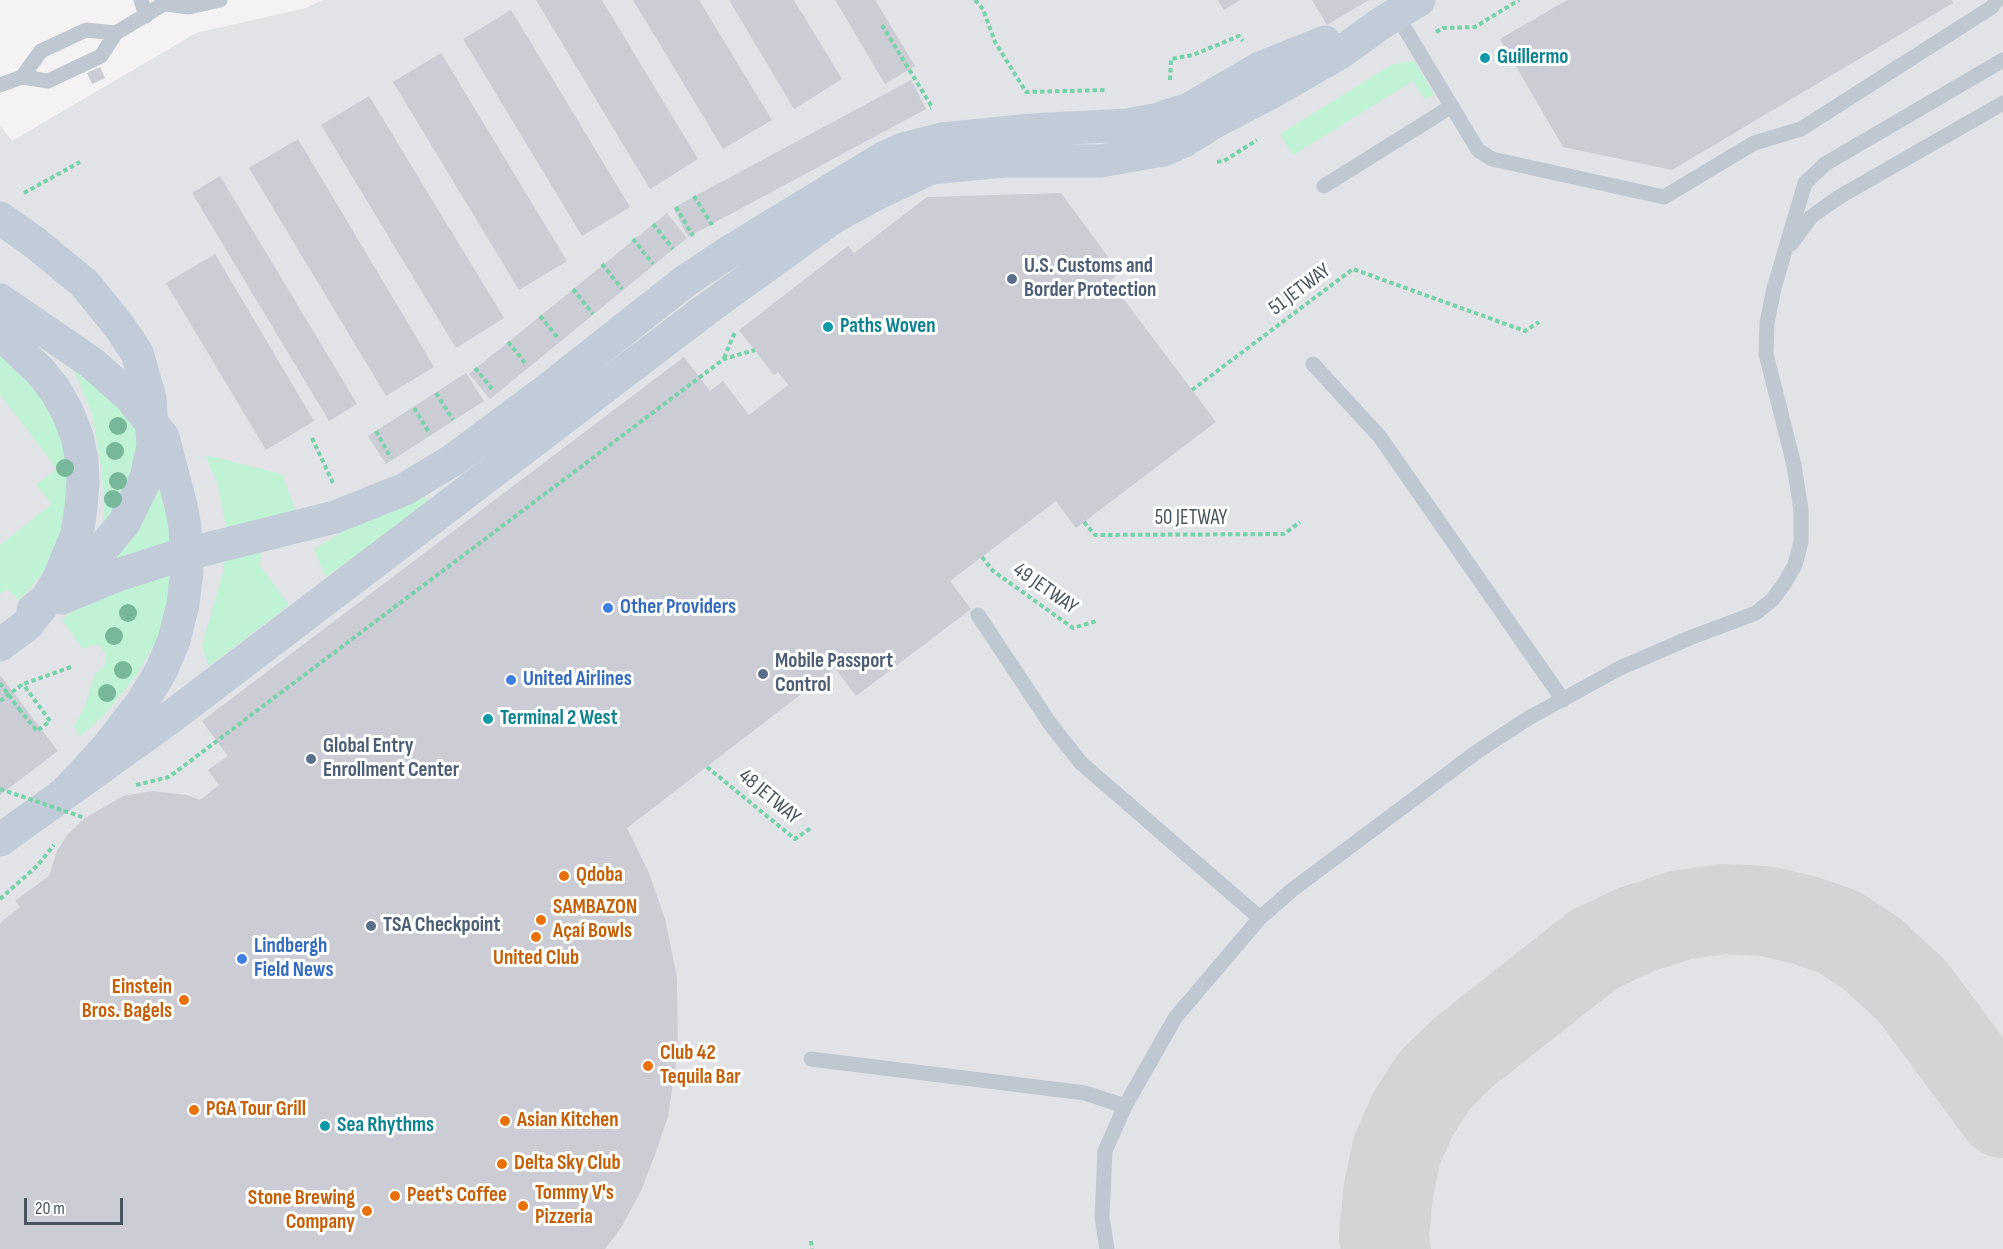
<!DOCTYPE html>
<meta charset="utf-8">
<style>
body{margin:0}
#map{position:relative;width:2003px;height:1249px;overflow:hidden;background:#f4f2f2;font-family:"Sofia Sans Condensed",sans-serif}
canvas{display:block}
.scale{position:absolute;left:24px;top:1198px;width:99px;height:27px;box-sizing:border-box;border:3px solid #485460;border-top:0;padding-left:8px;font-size:18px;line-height:21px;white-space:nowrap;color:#485460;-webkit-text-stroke:4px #fff;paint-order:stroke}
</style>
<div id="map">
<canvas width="2003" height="1249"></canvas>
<div class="scale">20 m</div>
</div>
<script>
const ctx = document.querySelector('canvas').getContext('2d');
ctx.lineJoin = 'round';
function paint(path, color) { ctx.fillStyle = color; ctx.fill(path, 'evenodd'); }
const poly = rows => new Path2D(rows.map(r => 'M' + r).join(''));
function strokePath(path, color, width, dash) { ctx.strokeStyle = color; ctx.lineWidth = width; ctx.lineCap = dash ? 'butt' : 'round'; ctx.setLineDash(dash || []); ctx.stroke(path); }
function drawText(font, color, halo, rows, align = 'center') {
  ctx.font = font + ' "Sofia Sans Condensed",sans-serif'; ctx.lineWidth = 6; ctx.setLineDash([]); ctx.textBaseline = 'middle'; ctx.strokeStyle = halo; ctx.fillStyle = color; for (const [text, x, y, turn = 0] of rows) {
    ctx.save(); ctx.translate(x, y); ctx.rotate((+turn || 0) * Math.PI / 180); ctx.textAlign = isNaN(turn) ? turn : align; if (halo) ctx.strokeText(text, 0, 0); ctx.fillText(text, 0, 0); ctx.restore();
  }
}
paint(poly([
 [323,0,2003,0,2003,1249,0,1249,0,125,12,141,196,33,306,8]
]), '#e1e3e6');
paint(poly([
 [1414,61,1434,94,1425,100,1413,81,1293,155,1280,134,1393,64],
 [0,352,34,383,67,445,68,520,52,563,19,600,7,589,0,594,0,545,52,504,36,485,57,469,0,394],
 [72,367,89,373,163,461,171,550,168,601,159,636,136,676,102,717,80,736,74,727,85,706,95,673,103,668,106,661,105,653,100,645,90,646,83,649,62,620,68,615,97,565,104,513,102,473,92,413],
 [205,455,282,474,296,511,262,547,260,566,289,605,209,666,202,645,223,573,225,522,217,482],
 [418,487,432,507,396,533,366,548,326,577,314,549]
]), '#c0f2d5');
strokePath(poly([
 [1386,1249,1384,1237,1388,1193,1397,1150,1413,1114,1435,1080,1464,1052,1593,950,1635,930,1681,915,1724,909,1766,911,1804,920,1839,932,1872,954,1913,992,2003,1113]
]), '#d4d4d7', 90);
paint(poly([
 [536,0,602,0,698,159,650,189],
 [633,0,699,0,772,120,723,149],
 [729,0,794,0,842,79,794,109],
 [835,0,875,0,915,66,885,84],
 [1218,0,1240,0,1224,10],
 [1312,0,1369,0,1327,25],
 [1567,0,1951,0,1953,3,1672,170,1563,147,1500,39],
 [511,10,630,207,582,236,463,39],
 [441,53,567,261,519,290,393,82],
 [100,67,105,78,92,84,87,73],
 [911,80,926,109,688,237,673,208],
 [369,96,504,318,456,348,321,125],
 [298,139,434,367,386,396,249,168],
 [220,176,357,404,329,421,192,193],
 [1061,193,1119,272,1110,281,1216,422,1076,528,1056,501,950,581,971,609,856,696,835,668,627,828,649,873,665,919,677,978,678,1049,668,1116,657,1149,641,1191,622,1226,605,1249,0,1249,0,923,20,907,15,901,49,876,57,851,68,834,85,818,123,796,153,791,187,795,200,800,219,785,208,770,228,756,202,721,684,357,710,391,723,381,749,415,788,385,778,372,774,375,739,330,848,246,854,253,927,197],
 [667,213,687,238,490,399,469,374],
 [215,254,314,421,266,450,166,283],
 [466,373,484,401,386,464,368,436],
 [0,675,58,751,0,795]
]), '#cccdd4');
strokePath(poly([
 [975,0,983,9,995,42,1026,92,1105,90],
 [882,25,932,107,930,108],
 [1436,32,1443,28,1475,27,1519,0],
 [1170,80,1171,59,1193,55,1239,36,1243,41],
 [1217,162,1224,161,1257,140],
 [24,193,80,162],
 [694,196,712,225],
 [676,207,693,236],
 [653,224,673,249],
 [633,239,653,264],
 [602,264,622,289],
 [573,289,593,314],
 [540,316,558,338],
 [508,342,526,364],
 [724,358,735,332],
 [475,368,493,390],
 [1192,390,1353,269,1525,331,1539,322],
 [436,393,453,420],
 [414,408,430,434],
 [376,431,391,458],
 [312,438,333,483],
 [1084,522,1095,535,1284,534,1300,522],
 [982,557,993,571,1073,628,1097,621],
 [0,701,23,684,71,667],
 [19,709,37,731,50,721,23,684],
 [707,767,795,839,811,828],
 [136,785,169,777,724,359,755,350],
 [0,899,37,866,54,845],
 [811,1241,812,1249]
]), '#76d2a9', 4, [4.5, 3]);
strokePath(poly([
 [141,0,146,16],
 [166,4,189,7,220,0],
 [1396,14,1478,150,1492,159,1664,197,1754,143,1801,129,1992,7,1997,0],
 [116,33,170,0],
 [0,85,22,77,48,81,101,56,116,33,86,30,41,51,22,77],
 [1324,186,1452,106],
 [1791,244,1811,217,1839,197,2003,103],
 [1313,364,1380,437,1563,700],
 [978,615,1051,725,1081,763,1260,918],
 [811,1059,1085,1093,1125,1106],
 [1107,1249,1102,1217,1105,1151,1125,1106,1175,1018,1260,918,1292,890,1478,751,1527,719,1620,668,1692,637,1756,613,1773,599,1784,584,1795,565,1801,542,1801,510,1794,465,1766,354,1767,323,1774,288,1805,183,1825,164,2003,60]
]), '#bfc8d1', 15);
strokePath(poly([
 [0,218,34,242],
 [0,300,92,363,130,397,163,437,181,506,185,527,187,571,183,604,174,640,161,671,143,701,105,750,64,794,0,840],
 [0,333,41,372,55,390,67,411,77,436,82,461,83,482,81,507,77,534,59,578,45,602,28,624,0,645],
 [453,460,551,387,684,282,732,250,883,158,903,149,942,139,1031,130,1127,125,1155,120,1189,109,1260,68,1325,42],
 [64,794,171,717,704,311,834,217,878,193,931,168,1004,161,1100,161,1163,150,1184,141,1214,122,1272,92,1340,53,1380,24,1419,0]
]), '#c2ccd9', 33);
strokePath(poly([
 [0,683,19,709],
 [0,789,85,818]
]), '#76d2a9', 4, [4.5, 3]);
strokePath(poly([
 [62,598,118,575,171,558,335,517,405,489,453,460],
 [33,610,66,584,97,555,124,523,146,478,153,446,150,398,137,353,119,326,84,283,34,242]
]), '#c2ccd9', 33);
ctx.fillStyle = '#79b79a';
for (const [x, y] of [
 [118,426],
 [115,451],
 [65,468],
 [118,481],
 [113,499],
 [128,613],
 [114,636],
 [123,670],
 [107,693]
]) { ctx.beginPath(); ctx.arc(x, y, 9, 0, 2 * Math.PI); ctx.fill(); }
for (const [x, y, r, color] of [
 [1485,58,6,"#0f9aa8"],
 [1012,279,6,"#5c6f8a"],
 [828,327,6,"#0f9aa8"],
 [608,608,6,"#3f7fe0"],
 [763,674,6,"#5c6f8a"],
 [511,680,6,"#3f7fe0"],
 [488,719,6,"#0f9aa8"],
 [311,759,6,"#5c6f8a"],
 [564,876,6,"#e8710a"],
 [541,920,6,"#e8710a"],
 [371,926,6,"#5c6f8a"],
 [536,937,6,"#e8710a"],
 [242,959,6,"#3f7fe0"],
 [184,1000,6,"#e8710a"],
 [648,1066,6,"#e8710a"],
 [194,1110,6,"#e8710a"],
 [505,1121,6,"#e8710a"],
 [325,1126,6,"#0f9aa8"],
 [502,1164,6,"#e8710a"],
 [395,1196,6,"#e8710a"],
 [523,1206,6,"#e8710a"],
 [367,1211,6,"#e8710a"]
]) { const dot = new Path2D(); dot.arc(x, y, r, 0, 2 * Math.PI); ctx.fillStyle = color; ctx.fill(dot); strokePath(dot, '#fff', 2); }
drawText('bold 21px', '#0d838f', '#fff', [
 ["Guillermo",1497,58],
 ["Paths Woven",840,327],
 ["Terminal 2 West",500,719],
 ["Sea Rhythms",337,1126]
], 'left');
drawText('bold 21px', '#4e5e75', '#fff', [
 ["U.S. Customs and",1024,267],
 ["Border Protection",1024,291],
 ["Mobile Passport",775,662],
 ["Control",775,686],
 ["Global Entry",323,747],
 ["Enrollment Center",323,771],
 ["TSA Checkpoint",383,926]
], 'left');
drawText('21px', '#485460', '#fff', [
 ["51 JETWAY",1300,290,-37],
 ["50 JETWAY",1191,519],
 ["49 JETWAY",1045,589,35],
 ["48 JETWAY",769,797,40]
]);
drawText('bold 21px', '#366cbe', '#fff', [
 ["Other Providers",620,608],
 ["United Airlines",523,680],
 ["Lindbergh",254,947],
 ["Field News",254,971]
], 'left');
drawText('bold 21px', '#c56008', '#fff', [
 ["Qdoba",576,876],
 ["SAMBAZON",553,908],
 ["Açaí Bowls",553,932],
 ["United Club",536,959,"center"],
 ["Einstein",172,988,"right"],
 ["Bros. Bagels",172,1012,"right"],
 ["Club 42",660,1054],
 ["Tequila Bar",660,1078],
 ["PGA Tour Grill",206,1110],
 ["Asian Kitchen",517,1121],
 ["Delta Sky Club",514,1164],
 ["Tommy V's",535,1194],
 ["Pizzeria",535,1218],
 ["Peet's Coffee",407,1196],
 ["Stone Brewing",355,1199,"right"],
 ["Company",355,1223,"right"]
], 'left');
</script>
